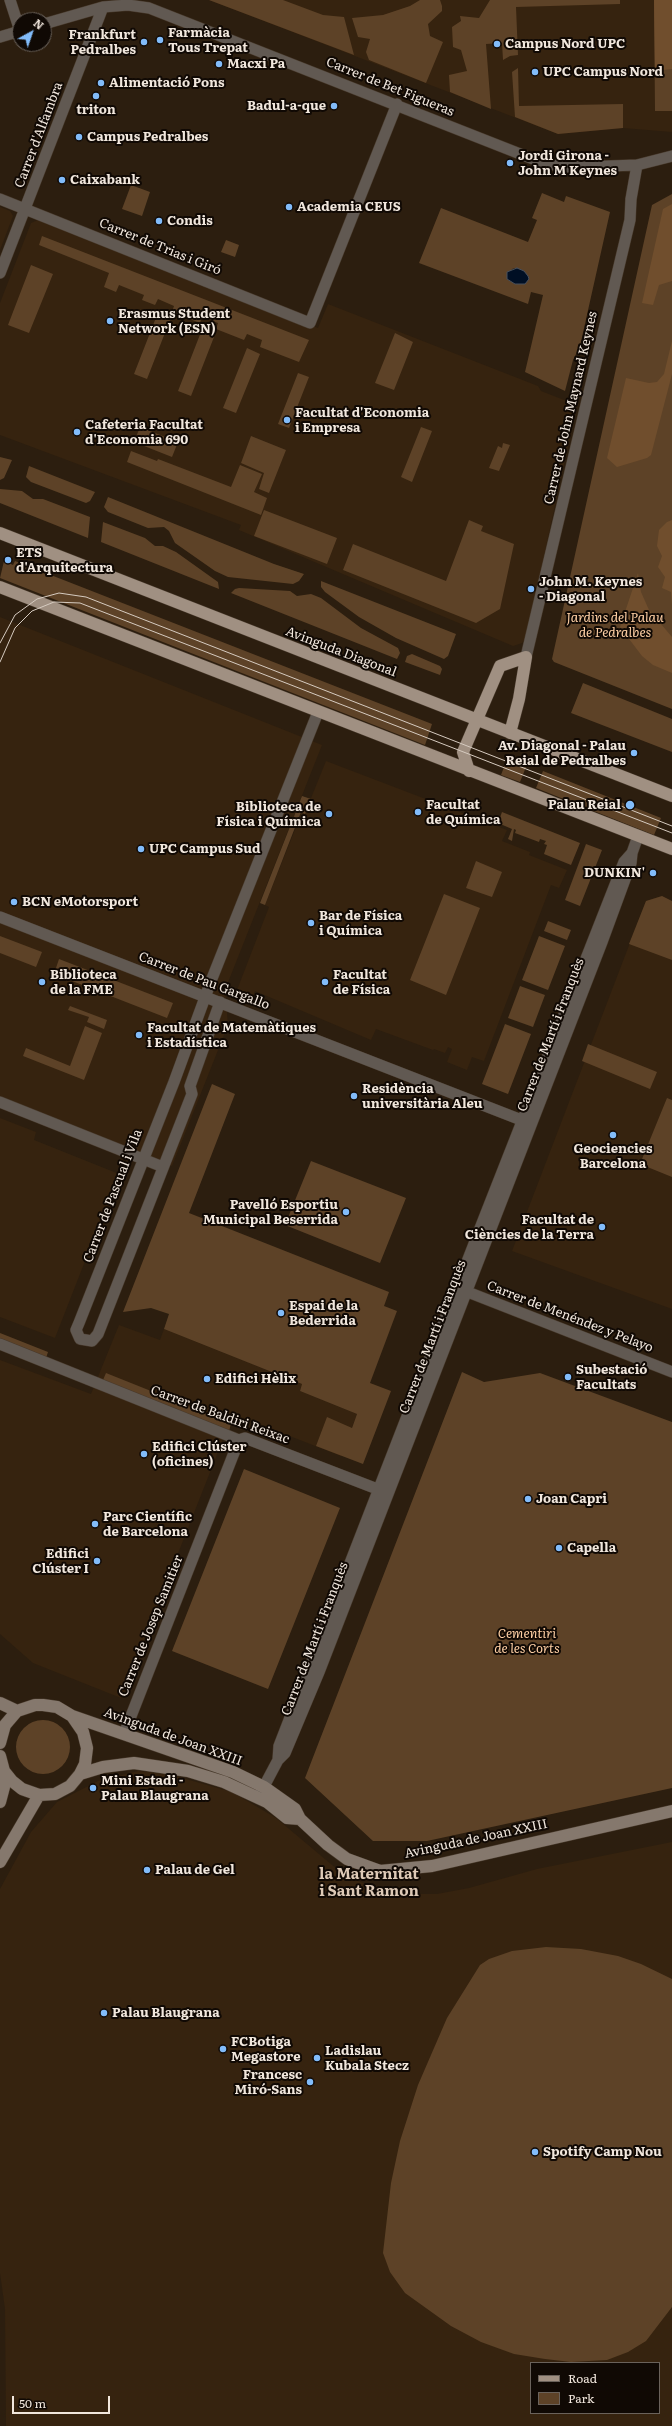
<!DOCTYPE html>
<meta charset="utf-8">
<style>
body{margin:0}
#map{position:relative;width:672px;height:2426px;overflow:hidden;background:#2c1e0f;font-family:Literata,serif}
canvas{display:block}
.legend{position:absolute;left:530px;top:2362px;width:130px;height:52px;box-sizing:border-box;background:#100904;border:1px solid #6a625b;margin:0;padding:5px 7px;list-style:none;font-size:12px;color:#f1e7dd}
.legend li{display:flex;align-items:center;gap:8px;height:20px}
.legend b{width:20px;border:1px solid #6a625b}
.north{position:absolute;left:12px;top:12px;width:40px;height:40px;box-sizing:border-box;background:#100904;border:1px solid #6a625b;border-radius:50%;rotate:40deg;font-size:11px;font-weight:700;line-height:16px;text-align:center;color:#f1e7dd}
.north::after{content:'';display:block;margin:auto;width:14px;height:18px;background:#82bcfa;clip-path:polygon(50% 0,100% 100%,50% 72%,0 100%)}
.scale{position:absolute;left:12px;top:2396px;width:98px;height:18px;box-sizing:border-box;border:2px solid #f1e7dd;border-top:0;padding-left:5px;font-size:12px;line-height:14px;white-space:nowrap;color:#f1e7dd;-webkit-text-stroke:3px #100904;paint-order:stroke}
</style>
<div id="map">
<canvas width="672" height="2426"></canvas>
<ul class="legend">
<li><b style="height:5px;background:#a09082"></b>Road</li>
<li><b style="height:11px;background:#5d4227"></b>Park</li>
</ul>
<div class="north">N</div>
<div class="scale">50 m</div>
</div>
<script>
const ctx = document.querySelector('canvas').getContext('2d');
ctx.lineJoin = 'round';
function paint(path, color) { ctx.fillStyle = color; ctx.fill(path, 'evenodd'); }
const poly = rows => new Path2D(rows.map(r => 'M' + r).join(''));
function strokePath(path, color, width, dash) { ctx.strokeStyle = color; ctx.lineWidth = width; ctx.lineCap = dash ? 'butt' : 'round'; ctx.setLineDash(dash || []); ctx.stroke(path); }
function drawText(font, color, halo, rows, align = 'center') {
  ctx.font = font + ' Literata,serif'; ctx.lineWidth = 4; ctx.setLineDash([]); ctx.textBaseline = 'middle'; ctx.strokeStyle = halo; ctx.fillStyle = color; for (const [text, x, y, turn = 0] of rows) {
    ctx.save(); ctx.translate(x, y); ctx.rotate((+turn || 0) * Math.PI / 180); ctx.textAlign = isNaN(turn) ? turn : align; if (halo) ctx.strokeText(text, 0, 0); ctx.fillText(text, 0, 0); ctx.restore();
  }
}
paint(poly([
 [209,0,672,0,672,132,623,128,558,134],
 [0,207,10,211,13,216,0,250],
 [38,220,318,328,328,304,538,386,541,391,577,405,526,638,522,643,513,646,239,530,241,525,0,435,0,303,31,223],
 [0,617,322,745,225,990,228,1025,172,1166,0,1097],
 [326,761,507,830,502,841,530,852,529,855,567,870,559,888,551,885,484,1061,472,1057,467,1070,447,1062,452,1049,448,1047,445,1053,434,1049,433,1050,376,1029,371,1040,255,991,253,996,237,990,269,907,265,905,302,812,305,813],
 [662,896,672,901,672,1309,512,1251,646,901],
 [0,1118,36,1132,34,1140,119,1174,55,1338,0,1317],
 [119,1325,160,1340,164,1329,302,1384,300,1391,357,1414,341,1456,233,1414,121,1698,33,1663,0,1634,0,1360,91,1394],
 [138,1771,168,1774,232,1792,276,1818,338,1870,358,1881,386,1891,410,1894,437,1894,469,1888,537,1869,672,1842,672,2426,6,2426,5,2309,0,2273,0,1889,31,1832,57,1802,98,1781],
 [531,2363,659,2363,659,2413,531,2413]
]), '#36230f');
paint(poly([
 [209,0,283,0,323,15,344,17,354,55],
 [420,0,440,0,442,6,442,11,428,24,430,36,443,42,426,83,369,60,366,52,370,39,358,37,352,18,383,15,410,6],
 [490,0,620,0,620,4,516,7,518,55,510,56,503,60,502,43,486,44,491,109,450,92,449,75,467,71,461,50,453,47,452,27,461,21,460,16,479,18],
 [654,0,672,0,672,111,655,111],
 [518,68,519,106,623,104,623,128,558,134,515,117,512,72],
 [131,185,150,192,142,216,122,209],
 [542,193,564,202,566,196,610,212,580,346,573,360,565,391,525,372,543,295,531,292,528,304,419,263,441,208,528,242,537,220,532,218],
 [515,268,529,277,525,284,515,284,507,279,512,269],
 [672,194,672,709,554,662,552,659,652,205],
 [42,236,309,340,299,362,260,347,262,340,247,334,244,340,216,329,218,323,202,317,200,323,172,312,174,306,158,299,155,305,142,300,144,295,119,285,116,292,104,287,109,273,39,245],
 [226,240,239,245,235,257,221,252],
 [31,265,53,274,29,333,8,325],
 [157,315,170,320,147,379,134,374],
 [201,332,214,337,191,396,178,391],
 [395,333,413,342,394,390,375,383],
 [247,348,260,354,236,413,223,408],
 [298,373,309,377,289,428,278,424],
 [140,427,178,442,172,457,134,442],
 [421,427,432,431,412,482,401,477],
 [251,436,286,450,269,493,259,489,264,473,241,463],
 [503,443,510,445,499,471,489,468,498,446,502,448],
 [131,451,157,461,158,459,231,487,240,465,262,474,254,492,267,498,261,515,127,462],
 [0,457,12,460,4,478,0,480],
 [29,466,95,492,90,501,86,503,31,482,26,477],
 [0,489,22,491,33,499,43,499,90,517,88,538,0,503],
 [108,497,274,564,304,574,299,581,293,584,228,577,215,571,175,543,169,531,164,527,148,528,108,512,104,507],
 [264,510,337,538,327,564,254,536],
 [469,520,483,526,481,531,514,544,500,609,476,623,343,570,353,544,446,581],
 [103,522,145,538,155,546,163,546,176,552,218,582,219,589,101,542],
 [4,561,13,565,15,561,432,724,425,745,0,578],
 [321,581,456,634,448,656,444,659,396,638,359,617,325,592,321,587],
 [239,588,290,591,297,596,311,594,321,598,361,628,398,648,400,653,397,659,231,593,235,589],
 [412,654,440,666,442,669,440,675,405,662,407,656],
 [583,683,672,719,672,752,571,713],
 [509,754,528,762,520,782,501,775],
 [543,771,661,818,654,835,536,788],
 [302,796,311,799,305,814,301,812,265,905,260,903],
 [502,812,580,843,571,865,544,854,547,845,544,844,546,841,540,839,539,842,515,833,516,830,514,829,512,841,508,839,512,829,498,823],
 [586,844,602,850,580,906,565,900],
 [476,861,502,872,492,897,466,888],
 [444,894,480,908,446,995,410,980],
 [662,896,672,901,672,960,629,944,646,901],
 [548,921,571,930,567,940,544,931],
 [0,936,42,952,36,967,0,953],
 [539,936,565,946,548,990,522,980],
 [59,959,173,1003,167,1018,54,974],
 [520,986,545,995,533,1027,508,1018],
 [70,1006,107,1020,104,1029,87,1022,89,1017,68,1010],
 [505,1024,531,1034,508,1094,482,1084],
 [85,1026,102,1033,84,1080,23,1056,26,1048,70,1066],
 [588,1044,657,1072,650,1089,582,1061],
 [212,1084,235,1094,189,1213,389,1292,384,1306,397,1311,370,1383,391,1391,363,1464,316,1446,327,1417,352,1428,357,1414,300,1391,302,1384,164,1329,169,1314,151,1308,123,1312],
 [667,1098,672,1100,672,1177,640,1164],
 [311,1161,406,1198,380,1263,285,1225],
 [0,1333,48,1352,46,1358,0,1340],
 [462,1372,484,1382,540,1373,672,1422,672,1788,427,1841,373,1841,305,1778],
 [106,1373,231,1423,229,1432,103,1380],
 [244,1469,340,1508,268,1689,172,1651],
 '16 1747a27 27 0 1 1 54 0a27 27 0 1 1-54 0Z',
 [546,1947,581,1949,618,1956,641,1964,672,1979,672,2307,646,2341,628,2352,607,2360,571,2362,545,2359,514,2354,481,2342,451,2326,405,2293,390,2272,383,2253,391,2183,400,2141,418,2085,447,2018,480,1965,489,1959,512,1951]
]), '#5d4227');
paint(poly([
 [654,0,672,0,672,69,655,71],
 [672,204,672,281,659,285,653,305,642,303,663,209],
 [672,341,672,374,651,455,647,458,617,467,607,458,626,378,649,383,657,382,664,374],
 [672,520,672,605,671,592,662,588,665,577,658,567,662,556,657,546,659,530,667,522],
 [638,573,641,592,649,610,672,637,672,673,653,665,642,656,620,627]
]), '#704e2d');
const water = poly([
 [517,268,524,271,528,276,529,279,525,284,515,284,507,279,507,272,517,268]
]);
paint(water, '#000f24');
strokePath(water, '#48505c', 1);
const street = poly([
 [10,0,20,31],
 [44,24,103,7,128,5,149,8,538,161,562,167,582,167,637,165,672,156],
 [0,37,20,31],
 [0,199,310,323,397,104],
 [0,273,103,7],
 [526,657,630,220,631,199,637,165],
 [0,917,529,1123],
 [220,1002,190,1086,192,1094,98,1334,92,1341,80,1339,76,1330,79,1323,174,1082,211,981,318,712],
 [0,1102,163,1167],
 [460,1289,672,1372],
 [0,1344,239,1440,245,1438,385,1492],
 [124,1734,239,1440],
 [278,1760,279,1746,479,1231,624,862,632,853],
 [260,1794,278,1760,285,1753,319,1672,602,942,631,863,632,853,638,836]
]);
const secondary = poly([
 [0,1703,17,1711],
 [72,1716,233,1772,264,1787,295,1809,300,1819,328,1845,347,1859,380,1871,432,1866,672,1811],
 [0,1743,5,1725,17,1711,35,1705,43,1705,57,1707,72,1716,83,1732,87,1748,85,1764,80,1774,70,1786,55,1794,39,1795,22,1789,12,1781,4,1771,0,1756],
 [80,1774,103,1767,134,1763,188,1771,224,1782,267,1802,287,1818,300,1819],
 [0,1802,4,1787,4,1771],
 [0,1862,39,1795]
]);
const primary = poly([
 [0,533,672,796],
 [0,587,672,849],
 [469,771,463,752,500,666,526,657,519,699,510,733]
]);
strokePath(street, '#483a2c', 12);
strokePath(secondary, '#483a2c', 13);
strokePath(primary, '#483a2c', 13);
strokePath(street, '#615952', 11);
strokePath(secondary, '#85786d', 12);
strokePath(primary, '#a09082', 12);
strokePath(poly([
 [0,643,15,615,37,599,59,593,86,597,672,826],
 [0,662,15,628,32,611,54,602,80,603,672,833]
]), '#d6cbc0', 1);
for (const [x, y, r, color] of [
 [160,40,4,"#82bcfa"],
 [144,42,4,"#82bcfa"],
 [497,44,4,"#82bcfa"],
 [219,64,4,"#82bcfa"],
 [535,72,4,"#82bcfa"],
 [101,83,4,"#82bcfa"],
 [96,96,4,"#82bcfa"],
 [334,106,4,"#82bcfa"],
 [79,137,4,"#82bcfa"],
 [510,163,4,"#82bcfa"],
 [62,180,4,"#82bcfa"],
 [289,207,4,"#82bcfa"],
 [159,221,4,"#82bcfa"],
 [110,321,4,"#82bcfa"],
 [287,420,4,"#82bcfa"],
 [77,432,4,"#82bcfa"],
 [8,560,4,"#82bcfa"],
 [531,589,4,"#82bcfa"],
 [634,753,4,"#82bcfa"],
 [630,805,5,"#82bcfa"],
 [418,812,4,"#82bcfa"],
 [329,814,4,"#82bcfa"],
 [141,849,4,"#82bcfa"],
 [653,873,4,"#82bcfa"],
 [14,902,4,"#82bcfa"],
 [311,923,4,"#82bcfa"],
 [42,982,4,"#82bcfa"],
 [325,982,4,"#82bcfa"],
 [139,1035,4,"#82bcfa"],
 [354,1096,4,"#82bcfa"],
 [613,1135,4,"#82bcfa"],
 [346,1212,4,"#82bcfa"],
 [602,1227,4,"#82bcfa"],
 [281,1313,4,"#82bcfa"],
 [568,1377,4,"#82bcfa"],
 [207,1379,4,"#82bcfa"],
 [144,1454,4,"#82bcfa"],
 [528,1499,4,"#82bcfa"],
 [95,1524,4,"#82bcfa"],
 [559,1548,4,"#82bcfa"],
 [97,1561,4,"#82bcfa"],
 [93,1788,4,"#82bcfa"],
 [147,1870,4,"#82bcfa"],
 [104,2013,4,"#82bcfa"],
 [223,2049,4,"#82bcfa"],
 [317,2058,4,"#82bcfa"],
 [310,2082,4,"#82bcfa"],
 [535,2152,4,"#82bcfa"]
]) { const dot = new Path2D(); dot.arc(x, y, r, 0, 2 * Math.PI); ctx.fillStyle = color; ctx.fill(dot); strokePath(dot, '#100904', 1.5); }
drawText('bold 13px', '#f1e7dd', '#100904', [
 ["Farmàcia",168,33],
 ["Tous Trepat",168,48],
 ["Frankfurt",136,35,"right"],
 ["Pedralbes",136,50,"right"],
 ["Campus Nord UPC",505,44],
 ["Macxi Pa",227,64],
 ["UPC Campus Nord",543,72],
 ["Alimentació Pons",109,83],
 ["Badul-a-que",326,106,"right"],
 ["triton",96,110,"center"],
 ["Campus Pedralbes",87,137],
 ["Jordi Girona -",518,156],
 ["John M Keynes",518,171],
 ["Caixabank",70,180],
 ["Academia CEUS",297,207],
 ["Condis",167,221],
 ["Erasmus Student",118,314],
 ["Network (ESN)",118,329],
 ["Facultat d'Economia",295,413],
 ["i Empresa",295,428],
 ["Cafeteria Facultat",85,425],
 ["d'Economia 690",85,440],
 ["ETS",16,553],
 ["d'Arquitectura",16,568],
 ["John M. Keynes",539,582],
 ["- Diagonal",539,597],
 ["Av. Diagonal - Palau",626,746,"right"],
 ["Reial de Pedralbes",626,761,"right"],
 ["Facultat",426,805],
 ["de Química",426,820],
 ["Palau Reial",621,805,"right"],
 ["Biblioteca de",321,807,"right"],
 ["Física i Química",321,822,"right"],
 ["UPC Campus Sud",149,849],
 ["DUNKIN'",645,873,"right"],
 ["BCN eMotorsport",22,902],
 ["Bar de Física",319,916],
 ["i Química",319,931],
 ["Biblioteca",50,975],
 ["de la FME",50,990],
 ["Facultat",333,975],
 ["de Física",333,990],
 ["Facultat de Matemàtiques",147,1028],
 ["i Estadística",147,1043],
 ["Residència",362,1089],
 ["universitària Aleu",362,1104],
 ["Geociencies",613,1149,"center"],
 ["Barcelona",613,1164,"center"],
 ["Pavelló Esportiu",338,1205,"right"],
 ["Municipal Beserrida",338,1220,"right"],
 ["Facultat de",594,1220,"right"],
 ["Ciències de la Terra",594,1235,"right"],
 ["Espai de la",289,1306],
 ["Bederrida",289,1321],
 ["Subestació",576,1370],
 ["Facultats",576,1385],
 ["Edifici Hèlix",215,1379],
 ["Edifici Clúster",152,1447],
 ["(oficines)",152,1462],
 ["Joan Capri",536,1499],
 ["Parc Científic",103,1517],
 ["de Barcelona",103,1532],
 ["Capella",567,1548],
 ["Edifici",89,1554,"right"],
 ["Clúster I",89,1569,"right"],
 ["Mini Estadi -",101,1781],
 ["Palau Blaugrana",101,1796],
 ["Palau de Gel",155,1870],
 ["Palau Blaugrana",112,2013],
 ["FCBotiga",231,2042],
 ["Megastore",231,2057],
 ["Ladislau",325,2051],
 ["Kubala Stecz",325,2066],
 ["Francesc",302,2075,"right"],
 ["Miró-Sans",302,2090,"right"],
 ["Spotify Camp Nou",543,2152]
], 'left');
drawText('13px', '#f1e7dd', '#100904', [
 ["Carrer de Bet Figueras",390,87,22],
 ["Carrer d'Alfambra",39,135,-69],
 ["Carrer de Trias i Giró",160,247,22],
 ["Carrer de John Maynard Keynes",571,408,-77],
 ["Avinguda Diagonal",341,652,21],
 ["Carrer de Pau Gargallo",204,981,21],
 ["Carrer de Martí i Franquès",551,1035,-69],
 ["Carrer de Pascual i Vila",113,1196,-69],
 ["Carrer de Menéndez y Pelayo",570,1317,21],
 ["Carrer de Martí i Franquès",433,1337,-69],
 ["Carrer de Baldiri Reixac",220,1415,20],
 ["Carrer de Josep Samitier",151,1626,-68],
 ["Carrer de Martí i Franquès",315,1639,-69],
 ["Avinguda de Joan XXIII",173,1737,20],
 ["Avinguda de Joan XXIII",476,1839,-12]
]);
drawText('italic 13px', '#ffd0a5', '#100904', [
 ["Jardins del Palau",615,618],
 ["de Pedralbes",615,633],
 ["Cementiri",527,1634],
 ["de les Corts",527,1649]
]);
drawText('bold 15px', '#decab7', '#100904', [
 ["la Maternitat",369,1875],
 ["i Sant Ramon",369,1892]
]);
</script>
